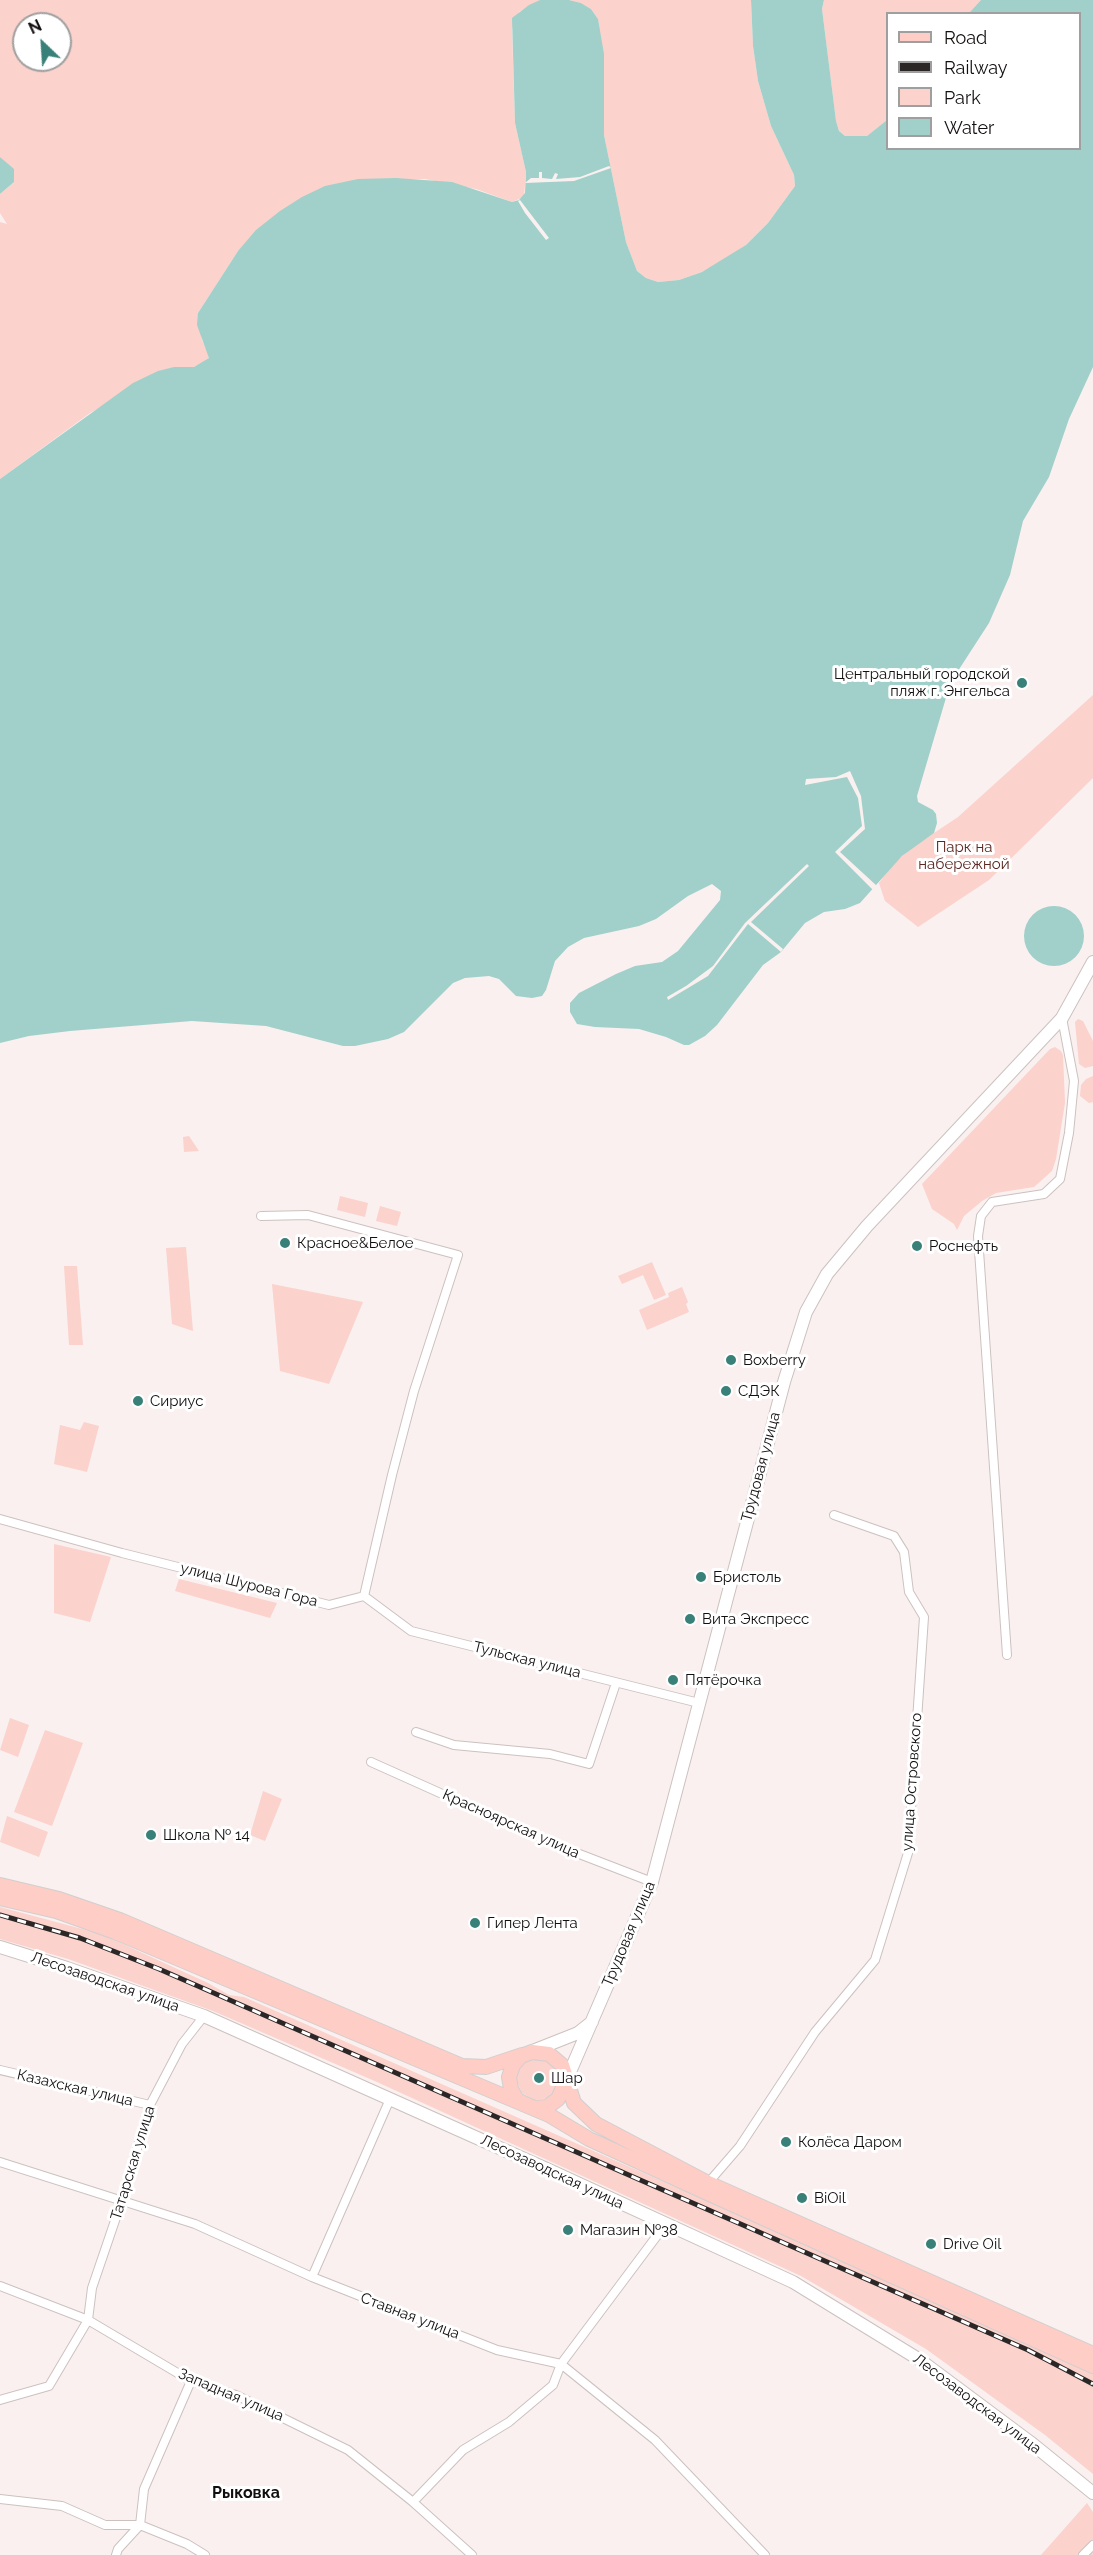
<!DOCTYPE html>
<meta charset="utf-8">
<style>
body{margin:0}
#map{position:relative;width:1093px;height:2555px;overflow:hidden;background:#faf0ef;font-family:Raleway,sans-serif}
canvas{display:block}
.legend{position:absolute;left:886px;top:12px;width:195px;height:138px;box-sizing:border-box;background:#fff;border:2px solid #a09f9f;margin:0;padding:8px 10px;list-style:none;font-size:18px;color:#120f0f}
.legend li{display:flex;align-items:center;gap:12px;height:30px}
.legend b{width:30px;border:2px solid #a09f9f}
.north{position:absolute;left:12px;top:12px;width:60px;height:60px;box-sizing:border-box;background:#fff;border:2px solid #a09f9f;border-radius:50%;rotate:335deg;font-size:16px;font-weight:700;line-height:24px;text-align:center;color:#120f0f}
.north::after{content:'';display:block;margin:auto;width:21px;height:27px;background:#398079;clip-path:polygon(50% 0,100% 100%,50% 72%,0 100%)}
</style>
<div id="map">
<canvas width="1093" height="2555"></canvas>
<ul class="legend">
<li><b style="height:8px;background:#fdcdc6"></b>Road</li>
<li><b style="height:8px;background:#2b2727"></b>Railway</li>
<li><b style="height:16px;background:#fbd2cc"></b>Park</li>
<li><b style="height:16px;background:#a0d0c9"></b>Water</li>
</ul>
<div class="north">N</div>
</div>
<script>
const ctx = document.querySelector('canvas').getContext('2d');
ctx.lineJoin = 'round';
function paint(path, color) { ctx.fillStyle = color; ctx.fill(path, 'evenodd'); }
const poly = rows => new Path2D(rows.map(r => 'M' + r).join(''));
function strokePath(path, color, width, dash) { ctx.strokeStyle = color; ctx.lineWidth = width; ctx.lineCap = dash ? 'butt' : 'round'; ctx.setLineDash(dash || []); ctx.stroke(path); }
function drawText(font, color, halo, rows, align = 'center') {
  ctx.font = font + ' Raleway,sans-serif'; ctx.lineWidth = 6; ctx.setLineDash([]); ctx.textBaseline = 'middle'; ctx.strokeStyle = halo; ctx.fillStyle = color; for (const [text, x, y, turn = 0] of rows) {
    ctx.save(); ctx.translate(x, y); ctx.rotate((+turn || 0) * Math.PI / 180); ctx.textAlign = isNaN(turn) ? turn : align; if (halo) ctx.strokeText(text, 0, 0); ctx.fillText(text, 0, 0); ctx.restore();
  }
}
paint(poly([
 [0,0,540,0,519,12,512,29,515,123,526,172,524,197,512,202,476,189,425,179,355,180,238,251,198,313,202,340,210,357,203,363,194,367,174,367,90,413,0,479,0,222,7,224,0,213,0,194,14,182,13,169,0,157],
 [24,24,60,24,60,60,24,60],
 [569,0,751,0,753,46,758,81,771,126,794,175,795,186,768,223,746,245,725,260,702,272,679,280,658,282,646,278,637,271,626,242,604,135,604,89,598,19,591,9,581,3],
 [824,0,981,0,969,13,888,14,887,120,867,136,854,137,845,136,839,131,836,121,822,9],
 [1093,695,1093,778,989,880,918,927,885,901,879,883,892,865,913,847,958,817],
 [1078,1019,1083,1021,1093,1041,1093,1066,1085,1068,1079,1064,1075,1022],
 [1055,1047,1061,1051,1063,1055,1065,1103,1056,1159,1052,1171,1034,1187,996,1193,982,1201,964,1216,957,1230,954,1224,932,1209,922,1184,1050,1049],
 [1093,1076,1093,1102,1089,1103,1080,1096,1081,1085,1086,1079],
 [189,1136,199,1151,184,1152,183,1137],
 [340,1196,368,1203,365,1217,337,1210],
 [380,1206,401,1212,397,1226,376,1221],
 [186,1247,193,1331,172,1324,166,1248],
 [652,1262,666,1295,654,1300,643,1275,622,1284,618,1276],
 [64,1266,77,1266,83,1345,69,1345],
 [272,1284,363,1302,329,1384,280,1371],
 [682,1287,688,1302,686,1304,689,1312,647,1330,639,1310,669,1297,668,1293],
 [84,1422,99,1426,87,1472,54,1464,60,1425,80,1430],
 [54,1544,111,1557,90,1622,54,1613],
 [179,1579,277,1603,270,1618,175,1591],
 [10,1718,29,1725,18,1757,0,1750],
 [45,1730,83,1743,52,1826,14,1812],
 [263,1791,282,1799,265,1841,250,1835],
 [7,1816,48,1832,39,1857,0,1842],
 [0,1907,101,1934,208,1983,229,1995,244,1997,1093,2371,1093,2474,1045,2435,926,2349,801,2276,377,2082,213,2011,68,1959,0,1939],
 [545,2055,561,2072,560,2087,549,2098,535,2100,522,2093,516,2080,516,2073,523,2060],
 [1087,2503,1093,2512,1093,2555,1041,2555]
]), '#fbd2cc');
paint(poly([
 [540,0,569,0,581,3,591,9,598,19,604,54,604,135,626,242,637,271,646,278,658,282,679,280,702,272,746,245,768,223,795,186,794,175,771,126,758,81,753,46,751,0,824,0,822,9,836,121,839,131,845,136,867,136,887,120,888,148,1080,148,1080,14,969,13,981,0,1093,0,1093,367,1069,419,1049,477,1023,521,1010,575,989,623,956,674,948,691,917,796,918,802,933,810,936,814,937,823,934,833,902,856,860,903,845,909,824,912,805,923,781,952,763,965,717,1025,705,1036,689,1045,684,1045,666,1037,639,1029,595,1027,577,1024,570,1012,570,1003,579,993,616,974,635,966,662,962,678,951,720,900,721,891,712,884,688,896,656,919,639,926,584,938,568,947,555,961,546,990,542,996,532,998,516,996,499,979,489,976,465,978,453,983,404,1032,388,1039,355,1046,343,1046,266,1026,192,1021,70,1031,29,1036,0,1043,0,479,133,383,158,371,174,367,194,367,209,358,197,325,198,313,238,251,256,230,280,211,302,197,325,186,358,179,396,178,452,182,512,202,519,200,525,193,526,172,515,123,512,18,529,5],
 [0,157,14,169,14,182,0,194],
 '1024 936a30 30 0 1 1 60 0a30 30 0 1 1-60 0Z'
]), '#a0d0c9');
paint(poly([
 [609,166,611,168,574,181,525,183,531,178,539,178,539,172,542,172,542,178,552,179,555,173,558,174,556,179,580,177],
 [520,200,549,238,546,240,525,213,518,201],
 [850,771,861,796,865,829,840,852,877,886,873,890,835,852,862,826,858,798,847,777,805,785,806,779,836,777],
 [807,864,809,866,751,922,783,949,781,952,748,924,708,976,668,1000,667,997,686,986,713,966,745,923]
]), '#faf0ef');
const street = poly([
 [261,1216,308,1215,458,1255,414,1391,392,1475,364,1596],
 [0,1519,122,1553,329,1605,364,1596],
 [364,1596,411,1631,699,1703],
 [1007,1655,978,1236,981,1216,992,1202,1044,1194,1060,1179,1069,1133,1074,1081,1062,1018],
 [416,1732,454,1745,550,1754,589,1764,616,1683],
 [371,1762,556,1845,652,1882],
 [0,2070,150,2105],
 [0,2162,195,2224,312,2277,497,2350,561,2364,655,2440,765,2555],
 [708,2183,740,2146,815,2032,875,1960,908,1853,924,1617,909,1592,904,1552,894,1536,834,1515],
 [312,2277,390,2099],
 [0,2286,88,2320,191,2381,236,2395,348,2450,413,2502,472,2555],
 [0,2400,49,2386,88,2320,92,2288,122,2200,150,2105,182,2044,204,2016],
 [0,2499,62,2506,105,2525,140,2525,187,2544,205,2555],
 [413,2502,463,2450,509,2422,553,2385,561,2364,665,2225],
 [116,2555,118,2549,140,2525,144,2489,191,2381],
 [1083,2555,1093,2545]
]);
const secondary = poly([
 [0,1947,67,1968,204,2016,551,2171,793,2282,920,2360,1030,2442,1093,2493],
 [530,2052,578,2033,592,2022],
 [566,2081,652,1882,784,1382,806,1312,827,1274,867,1226,1062,1018,1093,962]
]);
const primary = poly([
 [0,1885,59,1899,120,1920,462,2066,486,2067,522,2055],
 [0,1898,56,1911,115,1932,549,2115,589,2139,705,2192,1093,2366],
 [566,2081,558,2099,547,2107,534,2108,517,2100,511,2089,509,2077,513,2065,521,2056,532,2052,549,2054,562,2065,574,2103,596,2124,708,2183,1093,2354]
]);
strokePath(street, '#cbc2c0', 10);
strokePath(secondary, '#cbc2c0', 14);
strokePath(primary, '#d0cfcf', 16);
strokePath(street, '#fff', 8);
strokePath(secondary, '#fff', 12);
strokePath(primary, '#fdcdc6', 14);
const rail = poly([
 [0,1915,80,1938,159,1969,1028,2350,1093,2384]
]);
strokePath(rail, '#2b2727', 5);
strokePath(rail, '#fff', 3, [9]);
for (const [x, y, r, color] of [
 [1022,683,6,"#398079"],
 [285,1243,6,"#398079"],
 [917,1246,6,"#398079"],
 [731,1360,6,"#398079"],
 [726,1391,6,"#398079"],
 [138,1401,6,"#398079"],
 [701,1577,6,"#398079"],
 [690,1619,6,"#398079"],
 [673,1680,6,"#398079"],
 [151,1835,6,"#398079"],
 [475,1923,6,"#398079"],
 [539,2078,6,"#398079"],
 [786,2142,6,"#398079"],
 [802,2198,6,"#398079"],
 [568,2230,6,"#398079"],
 [931,2244,6,"#398079"]
]) { const dot = new Path2D(); dot.arc(x, y, r, 0, 2 * Math.PI); ctx.fillStyle = color; ctx.fill(dot); strokePath(dot, '#fff', 2); }
drawText('15px', '#120f0f', '#fff', [
 ["Центральный городской",1010,674,"right"],
 ["пляж г. Энгельса",1010,691,"right"],
 ["Красное&Белое",297,1243],
 ["Роснефть",929,1246],
 ["Boxberry",743,1360],
 ["СДЭК",738,1391],
 ["Сириус",150,1401],
 ["Бристоль",713,1577],
 ["Вита Экспресс",702,1619],
 ["Пятёрочка",685,1680],
 ["Школа № 14",163,1835],
 ["Гипер Лента",487,1923],
 ["Шар",551,2078],
 ["Колёса Даром",798,2142],
 ["BiOil",814,2198],
 ["Магазин №38",580,2230],
 ["Drive Oil",943,2244]
], 'left');
drawText('15px', '#5c2721', '#fff', [
 ["Парк на",964,847],
 ["набережной",964,864]
]);
drawText('15px', '#120f0f', '#fff', [
 ["Трудовая улица",761,1467,-75],
 ["улица Шурова Гора",249,1585,14],
 ["Тульская улица",527,1660,14],
 ["улица Островского",912,1782,-86],
 ["Красноярская улица",511,1824,24],
 ["Трудовая улица",629,1934,-67],
 ["Лесозаводская улица",105,1982,19],
 ["Казахская улица",75,2088,13],
 ["Татарская улица",133,2163,-73],
 ["Лесозаводская улица",552,2172,25],
 ["Ставная улица",410,2316,21],
 ["Западная улица",231,2395,23],
 ["Лесозаводская улица",977,2404,37]
]);
drawText('bold 16px', '#120f0f', '#fff', [
 ["Рыковка",246,2493]
]);
</script>
